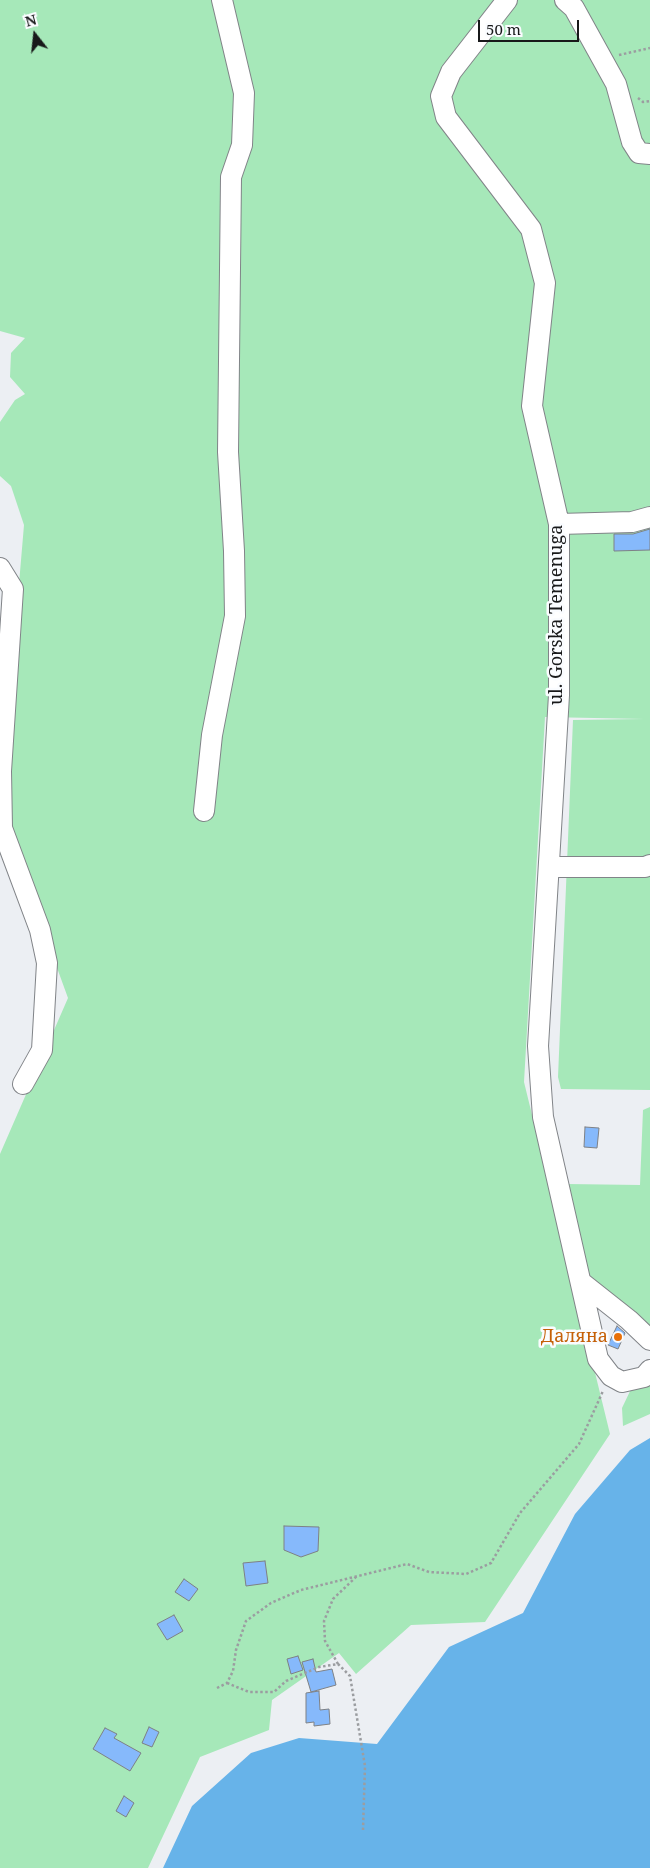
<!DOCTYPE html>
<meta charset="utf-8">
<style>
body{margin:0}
#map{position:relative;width:650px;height:1868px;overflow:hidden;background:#eceff3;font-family:"Noto Serif",serif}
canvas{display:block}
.north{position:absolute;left:10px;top:10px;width:50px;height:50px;-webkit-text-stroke:4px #fafcff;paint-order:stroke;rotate:344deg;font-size:14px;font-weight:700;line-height:20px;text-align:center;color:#18191a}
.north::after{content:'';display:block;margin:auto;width:18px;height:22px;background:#18191a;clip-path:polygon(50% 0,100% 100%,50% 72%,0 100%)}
.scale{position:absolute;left:478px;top:20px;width:101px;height:22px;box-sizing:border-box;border:2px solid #18191a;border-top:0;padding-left:6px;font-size:15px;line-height:18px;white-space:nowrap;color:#18191a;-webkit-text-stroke:4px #fafcff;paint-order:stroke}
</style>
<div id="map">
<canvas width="650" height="1868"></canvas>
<div class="north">N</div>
<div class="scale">50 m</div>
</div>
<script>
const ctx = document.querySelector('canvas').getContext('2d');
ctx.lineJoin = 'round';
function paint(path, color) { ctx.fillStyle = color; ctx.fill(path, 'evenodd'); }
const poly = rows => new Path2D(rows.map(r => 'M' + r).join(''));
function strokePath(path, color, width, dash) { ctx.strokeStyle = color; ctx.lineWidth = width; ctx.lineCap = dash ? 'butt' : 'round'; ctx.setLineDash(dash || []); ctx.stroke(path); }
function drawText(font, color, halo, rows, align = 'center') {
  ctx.font = font + ' "Noto Serif",serif'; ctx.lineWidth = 5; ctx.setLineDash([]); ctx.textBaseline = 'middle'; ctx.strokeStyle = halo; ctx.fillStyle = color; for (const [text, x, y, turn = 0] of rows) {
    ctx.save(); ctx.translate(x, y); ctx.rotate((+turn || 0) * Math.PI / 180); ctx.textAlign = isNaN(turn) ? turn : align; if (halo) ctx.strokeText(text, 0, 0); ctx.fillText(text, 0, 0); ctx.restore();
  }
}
paint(poly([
 [0,0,650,0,650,1090,561,1089,558,1077,573,720,644,719,545,717,524,1082,610,1434,485,1622,411,1625,356,1674,339,1653,272,1700,269,1730,200,1757,148,1868,0,1868,0,1154,68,998,5,825,8,713,24,525,11,486,0,476,0,422,15,400,25,394,10,377,11,353,25,338,0,331],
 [650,1107,650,1331,587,1276,567,1184,640,1185,643,1110],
 [650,1379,650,1414,623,1426,622,1408,632,1387]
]), '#a6e8b9');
paint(poly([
 [650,1438,650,1868,163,1868,192,1806,251,1753,299,1738,377,1744,449,1647,523,1613,575,1514,630,1450]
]), '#67b3e9');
const building = poly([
 [650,529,650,550,614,551,614,534,633,534,650,529],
 [585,1127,599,1128,597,1148,584,1147,585,1127],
 [617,1326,625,1333,618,1349,608,1345,617,1326],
 [284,1526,319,1527,318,1551,301,1557,284,1550,284,1526],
 [265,1561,268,1583,246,1586,243,1563,265,1561],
 [184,1579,198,1589,189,1601,175,1592,184,1579],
 [174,1615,183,1631,167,1640,157,1624,174,1615],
 [298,1656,303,1670,291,1674,287,1659,298,1656],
 [313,1659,316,1672,332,1669,336,1685,311,1692,302,1662,313,1659],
 [319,1691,320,1710,329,1709,330,1724,314,1726,314,1722,306,1723,306,1693,319,1691],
 [149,1727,159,1732,152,1747,142,1743,149,1727],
 [105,1728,117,1734,114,1738,141,1753,130,1771,93,1749,105,1728],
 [124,1796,134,1803,126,1817,116,1811,124,1796]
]);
paint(building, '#86b9fb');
strokePath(building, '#7e8185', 1);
const minor = poly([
 [507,0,451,72,441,96,446,117,531,229,545,283,532,406,559,524,559,695,538,1046,543,1117,598,1359,611,1376,622,1382,644,1377,650,1370],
 [565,0,574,8,616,84,632,142,639,153,650,154],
 [559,524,632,522,650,517],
 [0,568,13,589,1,771,2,828,40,930,47,963,42,1050,23,1084],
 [204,811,212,735,235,616,234,551,228,452,231,177,242,145,244,93,222,0],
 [549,867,645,867,650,865],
 [581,1282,629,1320,650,1340]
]);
strokePath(minor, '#818488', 22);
strokePath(poly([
 [619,55,650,48],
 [638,98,643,102,650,101],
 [338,1664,325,1641,324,1621,333,1599,357,1576],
 [227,1683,249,1692,274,1692,286,1681,319,1667,338,1664,350,1676,365,1766,363,1830],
 [217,1688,227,1683,233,1671,236,1650,246,1621,271,1603,301,1590,407,1564,429,1572,466,1574,491,1563,520,1513,579,1444,603,1391]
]), '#9b9da0', 2.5, [2.5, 2.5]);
strokePath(minor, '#fff', 20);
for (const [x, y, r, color] of [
 [618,1337,5,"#e8710a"]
]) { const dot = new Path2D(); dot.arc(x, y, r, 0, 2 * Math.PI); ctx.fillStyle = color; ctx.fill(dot); strokePath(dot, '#fafcff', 2); }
drawText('18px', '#18191a', '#fafcff', [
 ["ul. Gorska Temenuga",557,615,-90]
]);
drawText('18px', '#c56008', '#fafcff', [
 ["Даляна",608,1337]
], 'right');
</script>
